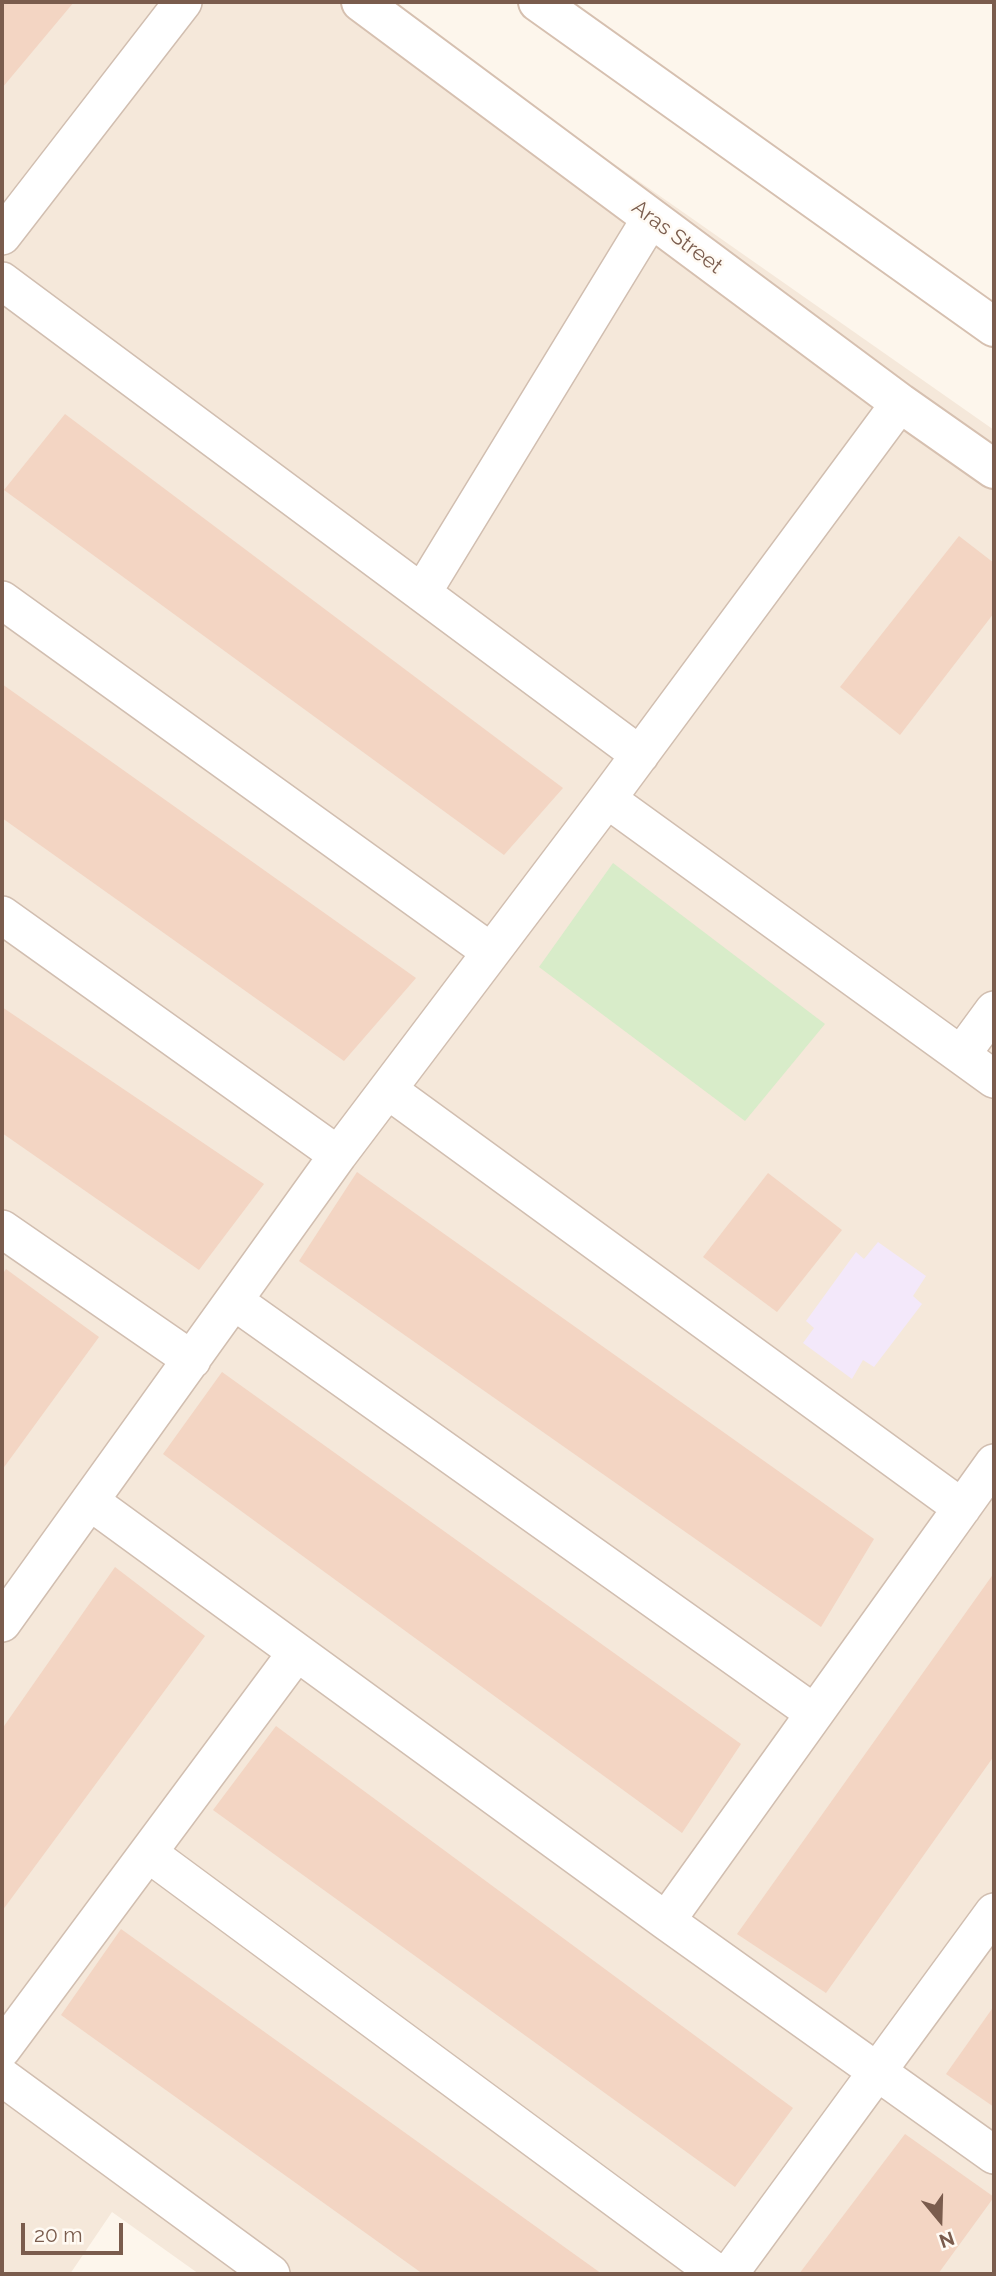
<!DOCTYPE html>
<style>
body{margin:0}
#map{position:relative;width:996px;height:2276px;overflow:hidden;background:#fdf6ec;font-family:Raleway,sans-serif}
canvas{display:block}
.frame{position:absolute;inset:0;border:4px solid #7a5c4d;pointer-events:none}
.north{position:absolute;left:905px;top:2185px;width:70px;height:70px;-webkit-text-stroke:5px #fffaf3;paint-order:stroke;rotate:161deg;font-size:19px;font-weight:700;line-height:28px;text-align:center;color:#7a5c4d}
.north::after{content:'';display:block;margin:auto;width:24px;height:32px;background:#7a5c4d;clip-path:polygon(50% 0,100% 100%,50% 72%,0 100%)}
.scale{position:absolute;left:21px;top:2223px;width:102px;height:32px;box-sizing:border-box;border:4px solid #7a5c4d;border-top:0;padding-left:9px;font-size:21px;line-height:24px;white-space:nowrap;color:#7a5c4d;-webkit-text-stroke:5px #fffaf3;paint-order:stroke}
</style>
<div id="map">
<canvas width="996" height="2276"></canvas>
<div class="frame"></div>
<div class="north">N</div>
<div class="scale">20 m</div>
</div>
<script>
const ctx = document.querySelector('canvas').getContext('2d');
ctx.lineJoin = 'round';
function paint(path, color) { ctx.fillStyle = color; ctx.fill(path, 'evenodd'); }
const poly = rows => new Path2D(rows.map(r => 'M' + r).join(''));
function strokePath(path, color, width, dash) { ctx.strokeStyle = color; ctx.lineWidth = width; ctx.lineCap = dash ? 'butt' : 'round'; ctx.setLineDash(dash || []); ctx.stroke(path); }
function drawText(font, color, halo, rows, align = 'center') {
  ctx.font = font + ' Raleway,sans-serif'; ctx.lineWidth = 5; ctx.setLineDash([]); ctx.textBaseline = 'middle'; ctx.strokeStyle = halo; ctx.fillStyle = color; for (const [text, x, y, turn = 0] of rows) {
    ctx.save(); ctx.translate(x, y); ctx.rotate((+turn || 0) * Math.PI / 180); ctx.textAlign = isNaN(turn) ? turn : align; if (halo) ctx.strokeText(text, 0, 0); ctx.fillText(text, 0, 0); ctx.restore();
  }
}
paint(poly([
 [2,2,383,2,994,430,994,2274,199,2274,112,2212,70,2274,2,2274]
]), '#f5e8da');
paint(poly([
 [878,1242,926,1276,913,1296,922,1304,874,1367,863,1360,852,1379,803,1343,814,1328,806,1321,856,1252,864,1259]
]), '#f3e8fa');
paint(poly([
 [613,863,825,1024,745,1121,539,967]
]), '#d8ecc9');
paint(poly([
 [2,2,74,2,2,88],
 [65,414,563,788,504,855,4,490],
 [959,536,994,563,994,613,900,735,840,687],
 [2,684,416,978,344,1061,2,818],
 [2,1007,264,1184,199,1270,2,1133],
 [357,1172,874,1539,821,1627,299,1261],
 [768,1173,842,1230,777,1312,703,1257],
 [6,1269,99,1337,2,1470,2,1275],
 [222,1372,741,1744,682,1833,163,1454],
 [115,1567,205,1636,2,1911,2,1729],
 [994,1573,994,1756,826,1993,737,1934],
 [276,1726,793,2108,735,2187,213,1810],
 [121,1929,602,2274,423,2274,61,2015],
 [994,2006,994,2107,946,2074],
 [905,2134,994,2197,938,2274,799,2274]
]), '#f3d5c3');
const street = poly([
 [2,236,183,2],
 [2,281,640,755],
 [422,593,651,218],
 [2,600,491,952],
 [607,799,994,1079],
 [2,915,338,1155],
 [961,1055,994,1010],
 [388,1090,962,1508],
 [2,1229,192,1360],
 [234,1301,814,1713],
 [91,1502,666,1921,994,2155],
 [2,1623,338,1155,607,799,900,403],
 [148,1853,718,2274],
 [666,1921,994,1463],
 [2,2049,297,1652],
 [2,2077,271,2274],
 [729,2274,994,1912]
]);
const secondary = poly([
 [361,2,900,403,994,469],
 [538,2,994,327]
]);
strokePath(street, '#d1beb0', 40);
strokePath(secondary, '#d6c0b0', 42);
strokePath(street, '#fff', 37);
strokePath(secondary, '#fff', 38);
drawText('21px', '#7a5c4d', '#fffaf3', [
 ["Aras Street",677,237,37]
]);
</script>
